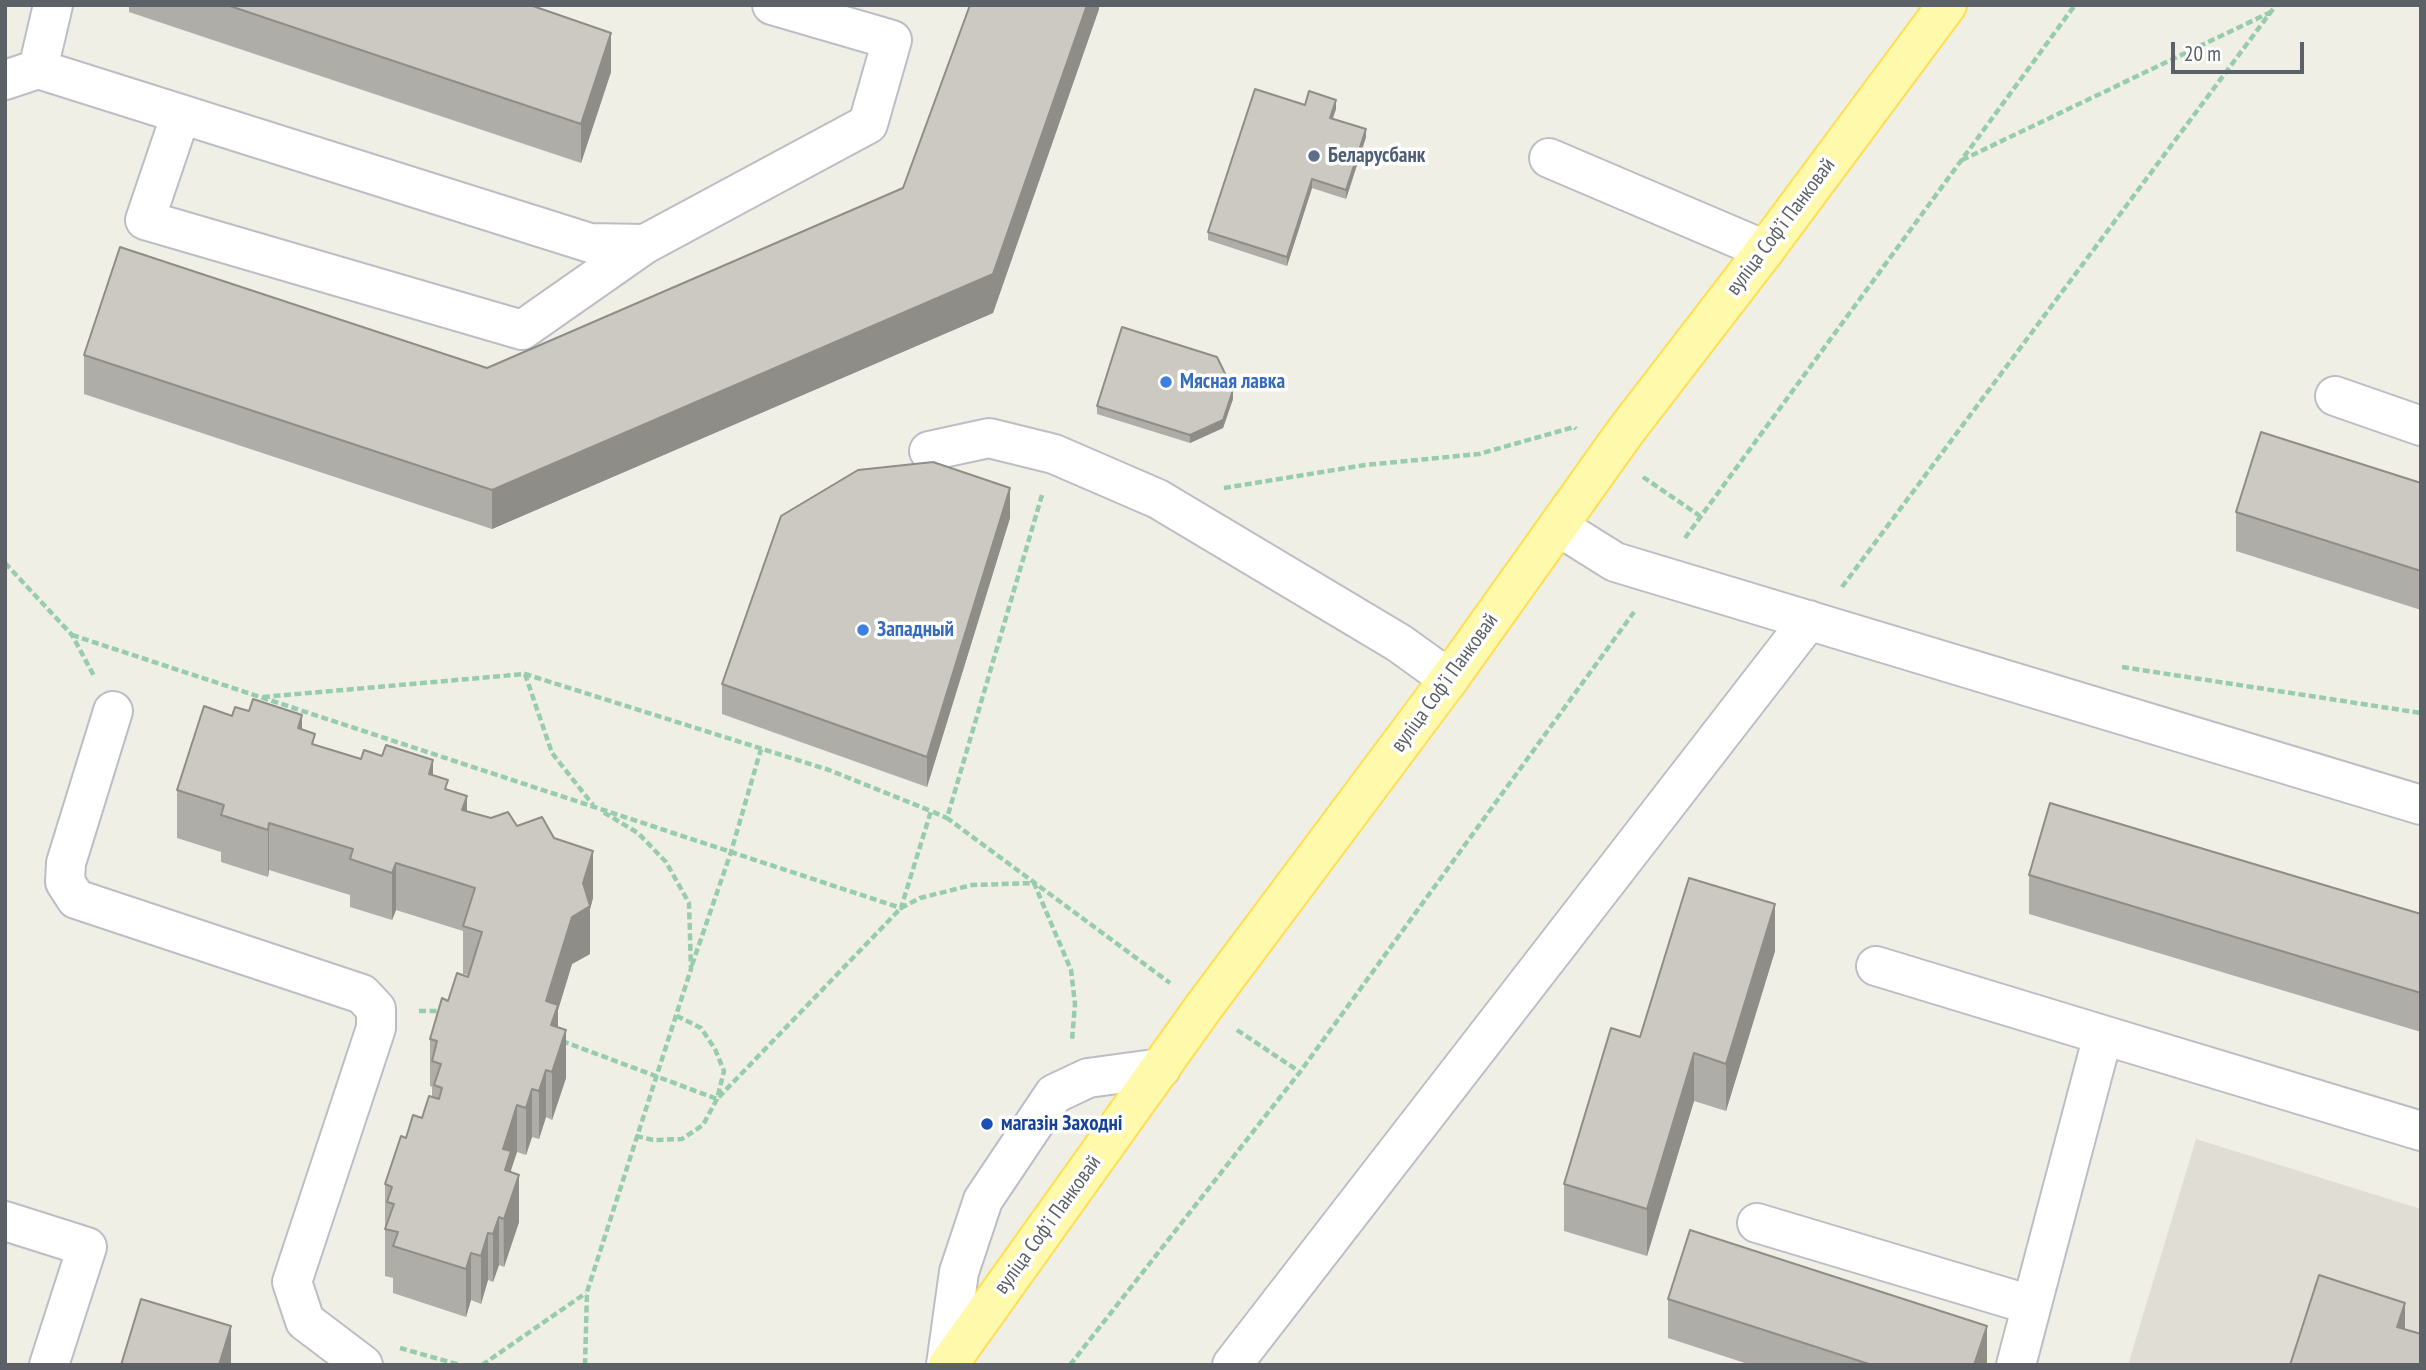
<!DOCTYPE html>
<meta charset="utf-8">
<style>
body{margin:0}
#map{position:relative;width:2426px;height:1370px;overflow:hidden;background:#f0efe5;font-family:"PT Sans Narrow",sans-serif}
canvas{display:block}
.frame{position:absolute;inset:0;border:7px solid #5c6067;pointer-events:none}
.scale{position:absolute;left:2171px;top:42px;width:133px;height:32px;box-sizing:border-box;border:4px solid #5c6067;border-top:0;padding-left:9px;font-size:21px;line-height:24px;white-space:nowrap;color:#5c6067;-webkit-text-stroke:5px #fff;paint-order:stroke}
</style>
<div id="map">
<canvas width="2426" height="1370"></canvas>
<div class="frame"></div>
<div class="scale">20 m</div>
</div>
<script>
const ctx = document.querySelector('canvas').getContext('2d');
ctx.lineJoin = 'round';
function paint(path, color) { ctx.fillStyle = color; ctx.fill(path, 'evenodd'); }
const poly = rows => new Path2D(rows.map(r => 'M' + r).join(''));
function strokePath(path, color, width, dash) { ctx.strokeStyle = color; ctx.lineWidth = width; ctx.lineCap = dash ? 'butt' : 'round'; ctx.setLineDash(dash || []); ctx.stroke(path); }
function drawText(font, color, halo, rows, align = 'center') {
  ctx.font = font + ' "PT Sans Narrow",sans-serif'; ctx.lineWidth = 7; ctx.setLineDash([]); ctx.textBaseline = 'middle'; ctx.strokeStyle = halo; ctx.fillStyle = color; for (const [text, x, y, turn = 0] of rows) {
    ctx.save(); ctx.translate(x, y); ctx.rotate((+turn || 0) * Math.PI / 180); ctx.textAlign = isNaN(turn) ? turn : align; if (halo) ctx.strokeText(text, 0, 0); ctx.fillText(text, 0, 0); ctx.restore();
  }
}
paint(poly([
 [2196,1139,2421,1209,2421,1365,2128,1365]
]), '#e0ded4');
const minor = poly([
 [38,69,590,243,645,244,868,124,892,40,772,5],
 [5,80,38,69,53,5],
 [181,114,145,220,522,330,645,244],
 [1549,158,1765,250],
 [2335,396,2421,426],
 [929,451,989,438,1054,454,1158,499,1399,643,1449,679],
 [1559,527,1615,562,2421,805],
 [113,711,66,863,65,882,76,899,362,994,376,1009,376,1028,292,1282,305,1321,363,1365],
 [1876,966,2103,1035],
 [5,1221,87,1247,49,1365],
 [1757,1223,2031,1305],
 [946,1365,959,1272,983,1200,1054,1094,1088,1078,1161,1068],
 [1232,1365,1809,620],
 [2016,1365,2103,1035,2421,1131]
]);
const major = poly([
 [948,1365,1203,1008,1449,679,1625,432,1765,250,1947,5]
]);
strokePath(minor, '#bcbec5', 42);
strokePath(major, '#fedf50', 42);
strokePath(poly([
 [1962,160,2273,11],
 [1643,477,1700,516],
 [1224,488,1365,465,1479,454,1574,427,1576,429],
 [1042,495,947,818,1170,983],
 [1685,538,2075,5],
 [5,563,72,635,94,676],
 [1842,587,2276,5],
 [72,635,901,908,931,811,947,818],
 [2122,667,2421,713],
 [525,674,552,753,593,805],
 [263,697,525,674,829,770,931,811],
 [692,965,731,852,761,749],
 [419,1011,441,1011],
 [1237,1030,1300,1072],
 [562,1041,717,1099,901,908,920,898,972,885,1034,883,1071,970,1075,1004,1072,1040],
 [636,1136,653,1140,682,1139,703,1125,717,1099,724,1071,715,1049,701,1028,675,1015],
 [400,1348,460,1365],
 [482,1365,586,1293],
 [585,1365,587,1292,691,969,689,903,666,862,638,833,603,812],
 [1070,1365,1300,1072,1634,612]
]), '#97ccac', 4.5, [7, 3.5]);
strokePath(minor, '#fff', 38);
strokePath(major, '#fffaab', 38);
paint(poly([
 [129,5,530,5,611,72,581,163,129,12],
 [1099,5,1099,9,993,313,492,529,84,394,84,355,487,368,903,188],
 [1336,109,1333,118,1366,137,1346,199,1312,188,1287,266,1208,240,1208,232],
 [1233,399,1223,428,1190,443,1097,414,1097,406],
 [2421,483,2421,610,2236,551,2236,512],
 [1010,518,927,787,722,714,722,684],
 [249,711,302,730,315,745,361,759,433,776,448,790,467,811,554,838,593,898,590,909,590,954,572,964,558,1010,558,1028,566,1078,552,1120,546,1117,539,1139,532,1137,526,1155,517,1152,511,1170,519,1222,504,1267,499,1265,493,1282,488,1280,481,1304,471,1300,466,1317,393,1293,393,1278,385,1276,385,1184,406,1138,422,1118,432,1097,432,1087,430,1086,430,1039,448,1001,468,975,463,974,463,931,396,910,392,920,350,907,350,895,269,870,268,877,221,862,221,852,177,838,177,790,232,716],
 [2029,875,2421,914,2421,1032,2029,914],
 [1775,951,1726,1111,1694,1101,1647,1256,1564,1231,1564,1184,1640,1037],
 [1668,1299,1987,1365,1751,1365,1668,1338]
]), '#afada7');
paint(poly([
 [1087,5,1099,5,1099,9,993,313,492,529,492,490,993,274],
 [611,33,611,72,581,163,581,124],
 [1336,100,1336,109,1330,126,1330,118],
 [1366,129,1366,137,1346,199,1346,190],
 [1312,179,1312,188,1287,266,1287,257],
 [1233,390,1233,399,1223,428,1190,443,1190,435],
 [1010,488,1010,518,927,787,927,757],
 [302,715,302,762,298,728],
 [433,760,433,807,429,774],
 [467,796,467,843,462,810],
 [269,823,269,870,268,877,268,830],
 [593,851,593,898,590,909,590,954,572,964,558,1010,558,1052,551,1073,551,1033,546,1001],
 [396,863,396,910,392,920,392,873],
 [1775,904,1775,951,1726,1111,1726,1064],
 [566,1030,566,1078,552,1120,552,1072],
 [1694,1053,1694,1101,1647,1256,1647,1209],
 [546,1070,546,1117,539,1139,539,1091],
 [532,1089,532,1137,526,1155,526,1108],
 [517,1105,517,1152,511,1170,511,1198,519,1175,519,1222,504,1267,503,1149],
 [499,1217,499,1265,493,1282,493,1234],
 [488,1233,488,1280,481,1304,481,1256],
 [471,1253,471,1300,466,1317,466,1269],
 [2405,1303,2405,1332,2397,1327],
 [231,1326,231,1365,219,1365],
 [1987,1326,1987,1365,1974,1365]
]), '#8f8d88');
const building = poly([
 [227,5,530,5,611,33,581,124,227,5],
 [970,5,1087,5,993,274,492,490,84,355,120,247,487,368,903,188,970,5],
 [1255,89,1305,105,1309,91,1336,100,1330,118,1366,129,1346,190,1312,179,1287,257,1208,232,1255,89],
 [1122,327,1217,357,1233,390,1223,420,1190,435,1097,406,1122,327],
 [2261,432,2421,483,2421,571,2236,512,2261,432],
 [933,462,1010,488,927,757,722,684,781,516,858,470,933,462],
 [253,699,302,715,298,728,315,734,312,744,361,759,364,750,382,756,386,745,433,760,429,774,448,780,445,789,467,796,462,810,491,818,508,812,517,826,542,817,554,838,593,851,583,883,590,906,572,917,546,1001,558,1005,551,1025,566,1030,552,1072,546,1070,539,1091,532,1089,526,1108,517,1105,503,1149,511,1151,505,1170,519,1175,504,1219,499,1217,493,1234,488,1233,481,1256,471,1253,466,1269,393,1246,398,1232,385,1229,394,1204,387,1202,392,1187,385,1184,401,1136,406,1138,413,1115,422,1118,429,1096,439,1099,442,1088,434,1085,441,1064,432,1061,437,1041,430,1039,442,998,448,1001,457,973,468,977,482,932,463,926,475,888,396,863,392,873,350,859,353,849,269,823,268,830,221,815,224,805,177,790,204,706,232,716,235,707,249,711,253,699],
 [2050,803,2421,914,2421,993,2029,875,2050,803],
 [1689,878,1775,904,1726,1064,1694,1053,1647,1209,1564,1184,1611,1028,1640,1037,1689,878],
 [1690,1230,1987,1326,1974,1365,1872,1365,1668,1299,1690,1230],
 [2319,1275,2405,1303,2397,1327,2421,1334,2421,1365,2290,1365,2319,1275],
 [141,1299,231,1326,219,1365,121,1365,141,1299]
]);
paint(building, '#ccc9c2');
strokePath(building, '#8f8d88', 2);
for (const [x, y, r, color] of [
 [1314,156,7,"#5c6f8a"],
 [1166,382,7,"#3f7fe0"],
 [863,630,7,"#3f7fe0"],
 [987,1124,7,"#1a4fb4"]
]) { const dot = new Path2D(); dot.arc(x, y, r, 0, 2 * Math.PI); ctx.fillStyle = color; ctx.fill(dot); strokePath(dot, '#fff', 2.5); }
drawText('bold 21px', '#4e5e75', '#fff', [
 ["Беларусбанк",1328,156]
], 'left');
drawText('21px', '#5c6067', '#fff', [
 ["вуліца Софʼі Панковай",1781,227,-53],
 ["вуліца Софʼі Панковай",1445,683,-54],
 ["вуліца Софʼі Панковай",1048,1225,-54]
]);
drawText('bold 21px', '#366cbe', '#fff', [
 ["Мясная лавка",1180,382],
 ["Западный",877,630]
], 'left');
drawText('bold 21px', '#164399', '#fff', [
 ["магазін Заходні",1001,1124]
], 'left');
</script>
